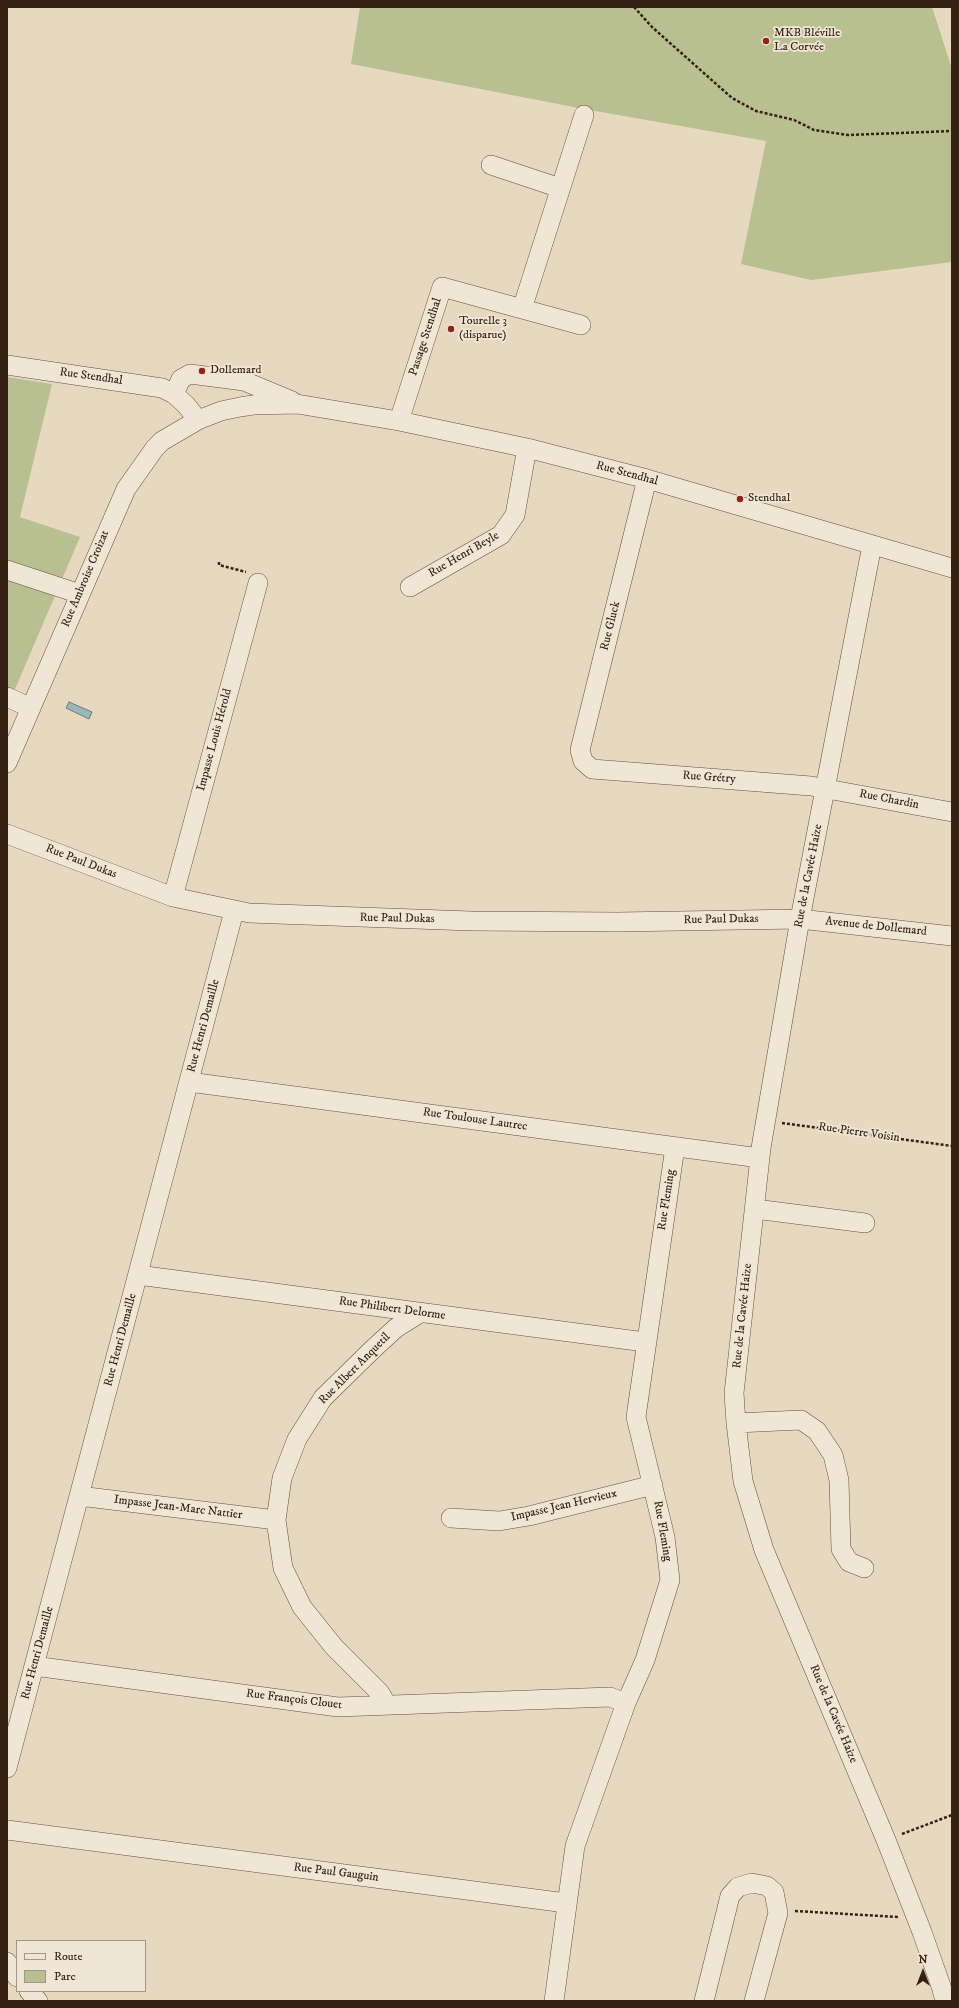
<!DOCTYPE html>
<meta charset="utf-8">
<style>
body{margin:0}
#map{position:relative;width:959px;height:2008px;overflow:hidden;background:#e7d9bf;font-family:"IM FELL DW Pica",serif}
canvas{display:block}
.frame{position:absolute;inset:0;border:8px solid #352112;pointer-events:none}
.legend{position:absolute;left:16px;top:1940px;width:130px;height:52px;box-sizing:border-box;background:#efe6d5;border:1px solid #a59787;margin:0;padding:5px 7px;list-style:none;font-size:12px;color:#352112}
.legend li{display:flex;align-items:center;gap:8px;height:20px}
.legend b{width:20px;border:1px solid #a59787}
.north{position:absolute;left:903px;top:1952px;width:40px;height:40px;-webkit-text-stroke:3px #efe6d5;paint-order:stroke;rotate:0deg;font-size:11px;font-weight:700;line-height:16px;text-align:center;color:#352112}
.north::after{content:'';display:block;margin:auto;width:14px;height:18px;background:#352112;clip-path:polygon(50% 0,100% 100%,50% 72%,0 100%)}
</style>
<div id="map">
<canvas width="959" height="2008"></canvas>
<div class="frame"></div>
<ul class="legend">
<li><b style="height:5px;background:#efe6d5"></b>Route</li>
<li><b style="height:11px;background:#b8bf90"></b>Parc</li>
</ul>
<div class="north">N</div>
</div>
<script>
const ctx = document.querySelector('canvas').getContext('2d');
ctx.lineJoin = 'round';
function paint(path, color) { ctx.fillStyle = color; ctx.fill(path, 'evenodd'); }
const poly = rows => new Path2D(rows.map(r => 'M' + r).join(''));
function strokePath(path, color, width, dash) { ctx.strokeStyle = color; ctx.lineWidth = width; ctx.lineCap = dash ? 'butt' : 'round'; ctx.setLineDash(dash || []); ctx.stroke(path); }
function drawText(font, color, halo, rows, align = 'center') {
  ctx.font = font + ' "IM FELL DW Pica",serif'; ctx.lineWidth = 3.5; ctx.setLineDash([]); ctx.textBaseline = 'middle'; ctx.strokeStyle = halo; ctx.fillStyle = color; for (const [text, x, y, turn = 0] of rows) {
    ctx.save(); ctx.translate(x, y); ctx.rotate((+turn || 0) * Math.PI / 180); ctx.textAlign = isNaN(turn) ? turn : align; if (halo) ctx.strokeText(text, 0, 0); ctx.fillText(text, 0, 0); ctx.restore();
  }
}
paint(poly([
 [360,7,932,7,952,69,952,262,811,280,741,264,766,141,584,109,351,64],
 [7,377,52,384,20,517,80,537,13,694,7,691]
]), '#b8bf90');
const water = poly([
 [69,702,92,712,89,719,66,708,69,702]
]);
paint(water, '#9ab8bb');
strokePath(water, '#727c77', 1);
const minor = poly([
 [491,165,560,188],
 [522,309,584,115],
 [7,365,162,388,174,394,186,405,198,420],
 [174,394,181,379,190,374,244,381,292,401],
 [399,421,442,287,581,325],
 [647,479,580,750,583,761,592,769,811,786,952,812],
 [872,545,800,919,761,1148,734,1393,736,1423,743,1481,764,1550,886,1840,922,1932,941,1986,945,2001],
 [7,570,80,594],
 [410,587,501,535,515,515,527,448],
 [7,697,31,708],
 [7,763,126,489,155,448,162,441,198,420,221,411,240,407,253,405,297,404,399,421,527,448,647,479,952,568],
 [7,834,173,897,249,913,471,921,618,922,800,919,952,936],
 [173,897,258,583],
 [189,1082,760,1158],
 [755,1209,865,1223],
 [138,1275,645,1342],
 [736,1423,801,1420,817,1431,833,1455,839,1480,841,1549,849,1562,864,1568],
 [79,1496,276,1520],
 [451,1518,499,1521,529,1516,653,1485],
 [34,1666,338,1707,610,1697,626,1703],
 [387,1705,380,1693,334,1647,302,1607,283,1568,276,1520,282,1478,297,1439,323,1398,373,1349,396,1328,420,1313],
 [7,1768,234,911],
 [7,1830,566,1903],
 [7,1962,17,1977],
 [29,1991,38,2001],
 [554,2001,575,1846,626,1703,645,1660,670,1580,665,1537,636,1417,675,1147],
 [704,2001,730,1896,738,1887,752,1883,767,1886,774,1892,778,1913,754,2001]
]);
strokePath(minor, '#624f3d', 20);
strokePath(poly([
 [634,7,652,27,732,98,756,111,794,120,814,130,848,135,952,131],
 [219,562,219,565,246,572],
 [782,1123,952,1146],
 [902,1834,952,1815],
 [795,1911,898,1917]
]), '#352112', 2.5, [3, 2]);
strokePath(minor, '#efe6d5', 19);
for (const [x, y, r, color] of [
 [766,41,4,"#8f2418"],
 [451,329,4,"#8f2418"],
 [202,371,4,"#8f2418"],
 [740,499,4,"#8f2418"]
]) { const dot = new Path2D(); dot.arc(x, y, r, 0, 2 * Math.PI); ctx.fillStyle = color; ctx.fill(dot); strokePath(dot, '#efe6d5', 1.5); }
drawText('12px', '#352112', '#efe6d5', [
 ["MKB Bléville",774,34],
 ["La Corvée",774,48],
 ["Tourelle 3",459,322],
 ["(disparue)",459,336],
 ["Dollemard",210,371],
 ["Stendhal",748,499]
], 'left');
drawText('12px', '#352112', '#efe6d5', [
 ["Passage Stendhal",426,337,-72],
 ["Rue Stendhal",91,377,8],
 ["Rue Stendhal",627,474,15],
 ["Rue Henri Beyle",464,555,-30],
 ["Rue Ambroise Croizat",86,579,-67],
 ["Rue Gluck",611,626,-76],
 ["Impasse Louis Hérold",215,740,-75],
 ["Rue Grétry",709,778,4],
 ["Rue Chardin",889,800,11],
 ["Rue Paul Dukas",81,862,21],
 ["Rue de la Cavée Haize",809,876,-79],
 ["Rue Paul Dukas",397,919,1],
 ["Rue Paul Dukas",721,920,-1],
 ["Avenue de Dollemard",876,927,6],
 ["Rue Henri Demaille",204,1026,-75],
 ["Rue Toulouse Lautrec",475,1120,8],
 ["Rue Pierre Voisin",859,1133,8],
 ["Rue Fleming",667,1200,-81],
 ["Rue Philibert Delorme",392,1309,8],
 ["Rue de la Cavée Haize",743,1316,-84],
 ["Rue Henri Demaille",121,1340,-75],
 ["Rue Albert Anquetil",355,1369,-45],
 ["Impasse Jean Hervieux",564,1506,-13],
 ["Impasse Jean-Marc Nattier",178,1508,7],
 ["Rue Fleming",662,1531,80],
 ["Rue Henri Demaille",38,1653,-75],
 ["Rue François Clouet",294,1700,7],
 ["Rue de la Cavée Haize",833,1714,67],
 ["Rue Paul Gauguin",336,1873,7]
]);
</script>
